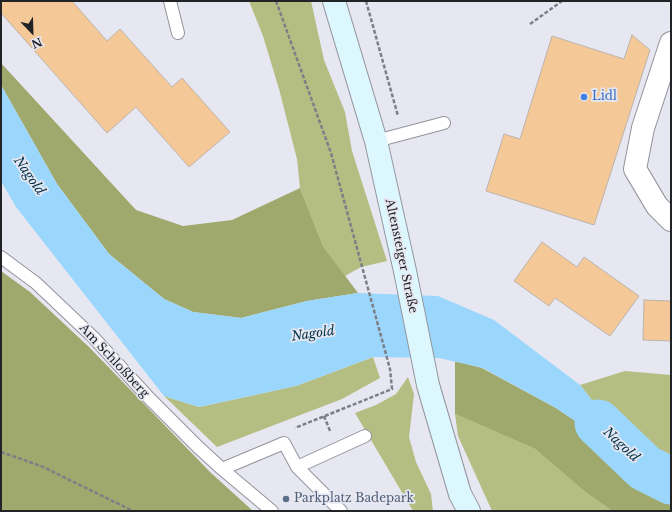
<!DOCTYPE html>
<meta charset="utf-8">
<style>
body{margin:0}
#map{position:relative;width:672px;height:512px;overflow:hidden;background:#e6e7f1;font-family:"Libre Baskerville",serif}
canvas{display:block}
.frame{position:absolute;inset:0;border:2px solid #222326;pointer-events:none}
.north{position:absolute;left:12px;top:12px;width:40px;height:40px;-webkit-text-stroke:3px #e6e7f1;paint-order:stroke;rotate:157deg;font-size:11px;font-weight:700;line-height:16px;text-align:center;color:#222326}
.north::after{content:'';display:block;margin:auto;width:14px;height:18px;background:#222326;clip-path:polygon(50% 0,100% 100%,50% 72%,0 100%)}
</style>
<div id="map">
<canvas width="672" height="512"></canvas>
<div class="frame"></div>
<div class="north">N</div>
</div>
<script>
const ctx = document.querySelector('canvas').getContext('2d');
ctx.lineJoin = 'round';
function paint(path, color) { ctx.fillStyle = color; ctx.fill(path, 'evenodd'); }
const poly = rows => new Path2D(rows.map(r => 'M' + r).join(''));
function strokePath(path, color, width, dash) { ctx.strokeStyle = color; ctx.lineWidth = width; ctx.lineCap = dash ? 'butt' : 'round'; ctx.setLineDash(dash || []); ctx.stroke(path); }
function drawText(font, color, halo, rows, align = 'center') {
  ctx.font = font + ' "Libre Baskerville",serif'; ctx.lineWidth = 3.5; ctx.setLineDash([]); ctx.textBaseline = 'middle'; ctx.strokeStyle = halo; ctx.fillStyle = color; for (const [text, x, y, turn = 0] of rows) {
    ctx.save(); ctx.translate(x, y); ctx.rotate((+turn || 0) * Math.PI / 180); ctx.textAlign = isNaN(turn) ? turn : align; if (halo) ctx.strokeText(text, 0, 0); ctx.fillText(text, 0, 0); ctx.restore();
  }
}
paint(poly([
 [249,1,311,1,324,60,345,112,352,151,387,261,361,267,345,276,323,246,300,188,297,159,279,89,263,36],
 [373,357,380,378,342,399,217,447,164,396,199,407,296,386],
 [625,371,671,375,671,469,645,468,580,385],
 [408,377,414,394,409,437,416,462,431,494,433,511,413,511,355,413,376,405,396,394],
 [455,414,535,449,584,491,612,511,492,511,458,436]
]), '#b5be82');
paint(poly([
 [1,63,136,210,183,226,232,220,300,188,323,246,358,293,307,301,241,318,193,312,164,299,109,254,57,184,1,85],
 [1,271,30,292,89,347,210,472,253,511,1,511],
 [455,361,482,368,556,408,645,468,671,469,671,511,612,511,584,491,535,449,455,414]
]), '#a0a96d');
paint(poly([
 [1,85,57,184,109,254,164,299,193,312,241,318,307,301,358,293,438,296,494,320,580,385,645,468,556,408,483,368,439,358,373,357,296,386,199,407,164,396,16,207,1,181]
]), '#9bd7fd');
strokePath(poly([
 [598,423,645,468,671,481]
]), '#9bd7fd', 47);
const building = poly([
 [1,1,72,1,107,41,120,29,172,87,182,78,230,132,189,167,136,107,107,133,1,13,1,1],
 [632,35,650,50,594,225,486,191,504,134,520,139,552,36,624,59,632,35],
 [542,242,577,267,584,257,639,296,610,336,555,298,549,306,514,281,542,242],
 [644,300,671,301,671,341,643,340,644,300]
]);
paint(building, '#f5c997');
strokePath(building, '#bab3ac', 1);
const service = poly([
 [170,1,178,33],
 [376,141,444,123],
 [1,257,36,283,94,338,149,398,198,447,222,469,272,511],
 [297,467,341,511],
 [222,469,284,443,297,467,365,436]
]);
const minor = poly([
 [671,43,643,128,635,169,657,206,671,220]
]);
const secondary = poly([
 [334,1,376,141,405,271,428,385,460,494,469,511]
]);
strokePath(service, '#93939c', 14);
strokePath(minor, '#93939c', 24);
strokePath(secondary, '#93939c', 24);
strokePath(poly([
 [276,1,331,153,390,369,392,389,295,428],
 [366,1,398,116],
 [530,24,562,1],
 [324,416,330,431],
 [1,452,41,466,133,511]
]), '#7e7f86', 2.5, [4, 2]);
strokePath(service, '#fff', 12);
strokePath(minor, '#fff', 22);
strokePath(secondary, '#dcf7fd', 22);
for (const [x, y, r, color] of [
 [584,97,4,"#3f7fe0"],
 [286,499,4,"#5c6f8a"]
]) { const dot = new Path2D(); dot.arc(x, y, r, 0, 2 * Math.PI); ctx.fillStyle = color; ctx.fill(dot); strokePath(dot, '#e6e7f1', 1.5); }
drawText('12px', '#366cbe', '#e6e7f1', [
 ["Lidl",592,97]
], 'left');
drawText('12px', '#222326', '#e6e7f1', [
 ["Altensteiger Straße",401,256,78],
 ["Am Schloßberg",114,361,47]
]);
drawText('12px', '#4e5e75', '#e6e7f1', [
 ["Parkplatz Badepark",294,499]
], 'left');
drawText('italic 13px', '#00314a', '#e6e7f1', [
 ["Nagold",29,176,55],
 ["Nagold",313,334,-8],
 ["Nagold",621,445,43]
]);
</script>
